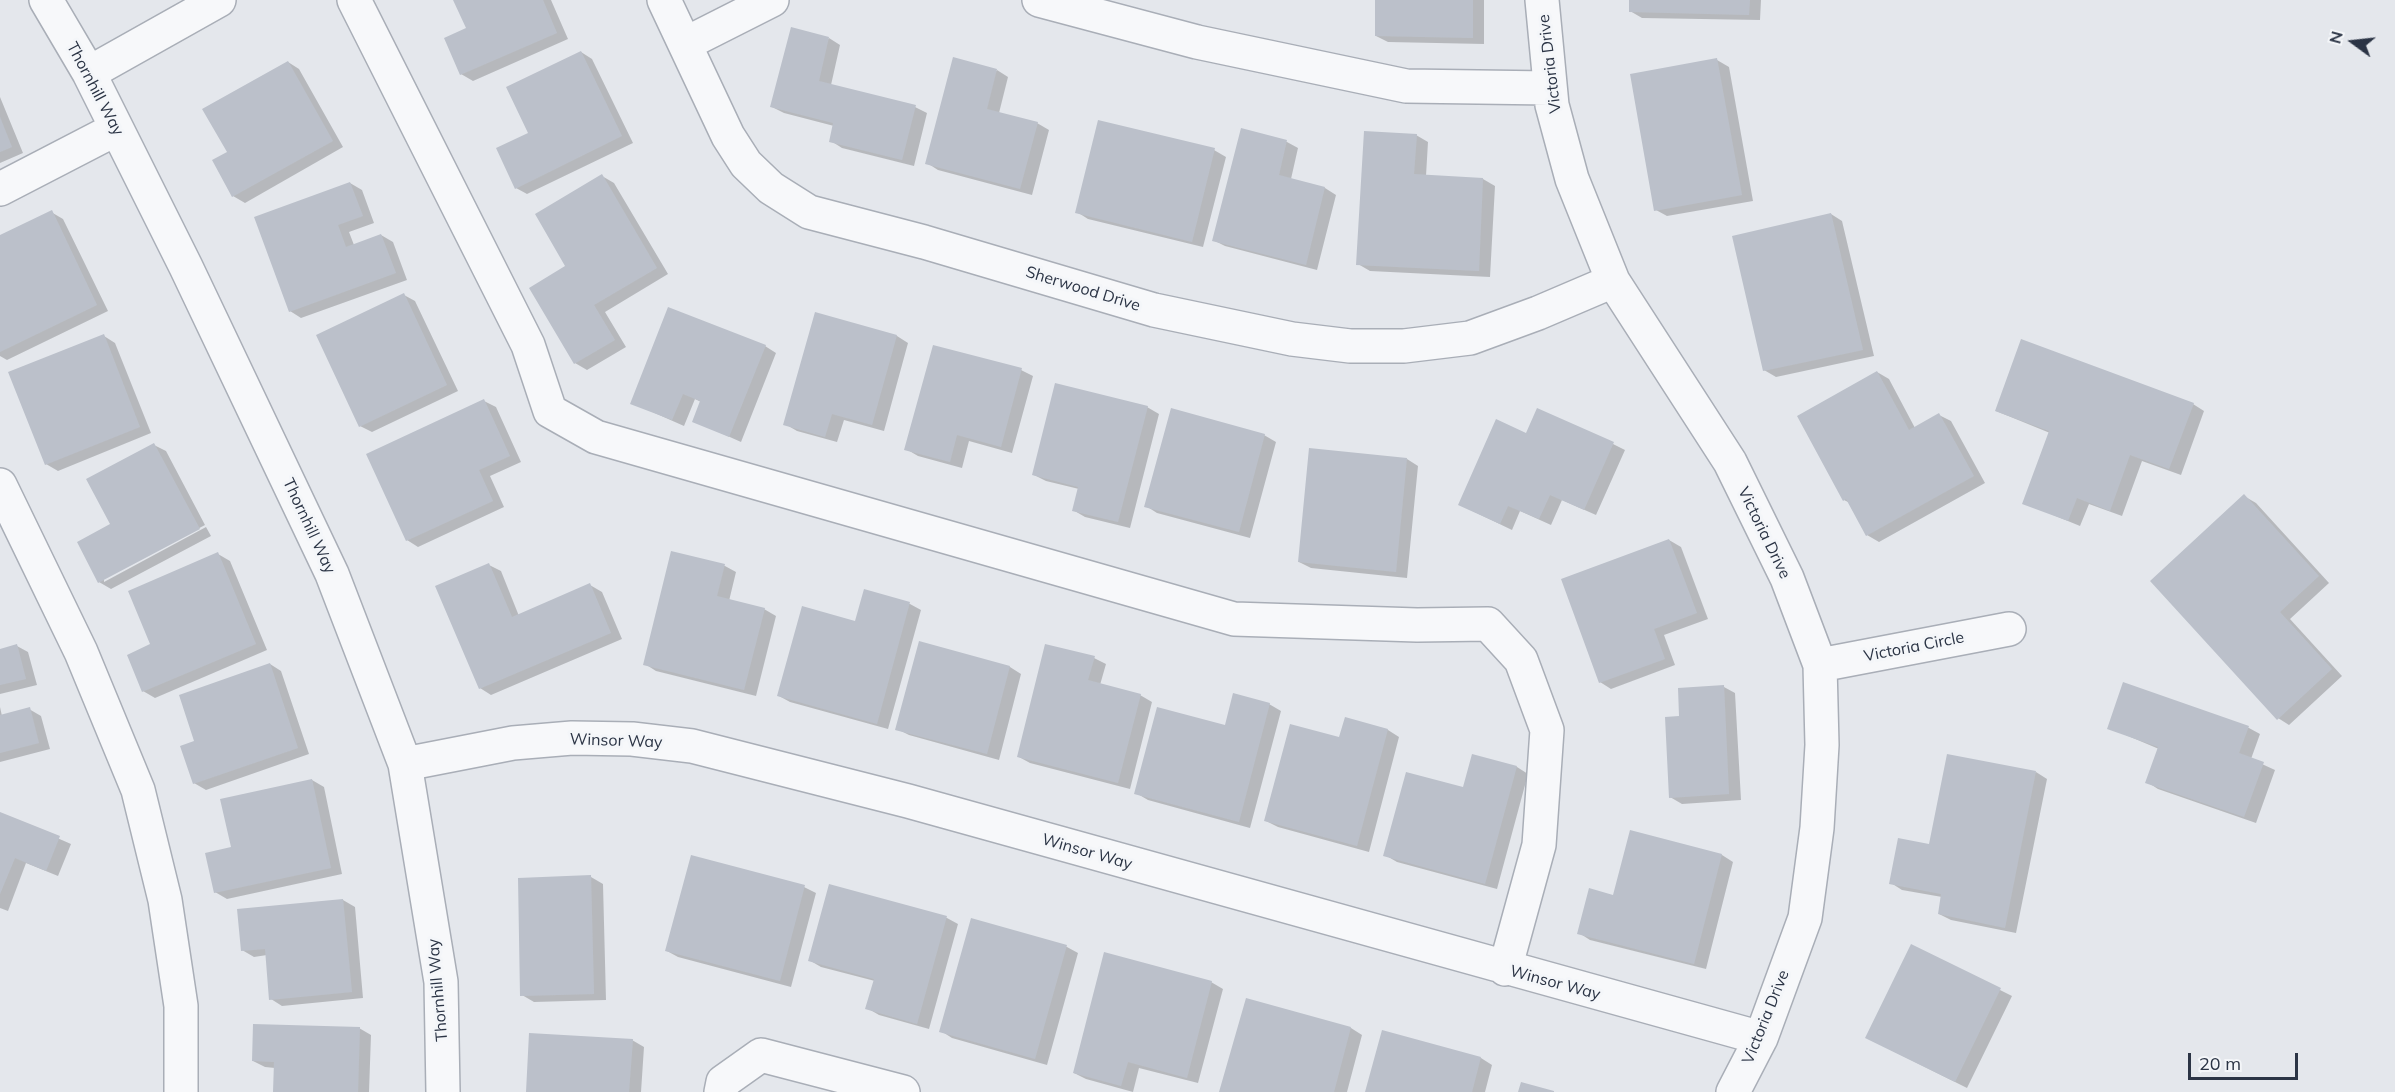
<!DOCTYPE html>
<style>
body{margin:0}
#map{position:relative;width:2395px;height:1092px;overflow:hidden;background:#e4e7ec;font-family:Mulish,sans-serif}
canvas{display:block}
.north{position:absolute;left:2323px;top:12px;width:60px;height:60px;-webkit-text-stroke:4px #f4f6f9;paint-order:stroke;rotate:285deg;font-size:16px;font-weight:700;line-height:24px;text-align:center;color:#2b3445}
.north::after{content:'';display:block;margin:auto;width:21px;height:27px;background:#2b3445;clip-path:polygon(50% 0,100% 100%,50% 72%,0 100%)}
.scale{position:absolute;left:2188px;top:1053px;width:110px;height:27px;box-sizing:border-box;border:3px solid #2b3445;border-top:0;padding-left:8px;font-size:18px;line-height:21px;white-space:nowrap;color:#2b3445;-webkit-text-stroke:4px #f4f6f9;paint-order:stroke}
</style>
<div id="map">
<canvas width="2395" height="1092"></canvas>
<div class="north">N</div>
<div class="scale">20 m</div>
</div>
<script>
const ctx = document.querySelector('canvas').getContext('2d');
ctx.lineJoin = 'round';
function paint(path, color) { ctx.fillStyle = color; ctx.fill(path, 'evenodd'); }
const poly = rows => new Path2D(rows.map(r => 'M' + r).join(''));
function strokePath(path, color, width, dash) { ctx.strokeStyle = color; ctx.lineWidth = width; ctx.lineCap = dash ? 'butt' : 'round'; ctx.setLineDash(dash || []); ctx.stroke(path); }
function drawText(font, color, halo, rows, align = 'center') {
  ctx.font = font + ' Mulish,sans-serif'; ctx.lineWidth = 6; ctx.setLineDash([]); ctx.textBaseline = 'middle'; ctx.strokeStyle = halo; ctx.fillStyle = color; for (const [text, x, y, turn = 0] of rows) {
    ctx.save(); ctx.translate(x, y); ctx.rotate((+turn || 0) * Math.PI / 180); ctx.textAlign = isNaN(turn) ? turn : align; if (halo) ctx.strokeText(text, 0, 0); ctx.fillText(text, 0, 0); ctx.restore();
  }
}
paint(poly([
 [455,0,551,0,568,39,473,81,461,74,468,29],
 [1377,0,1484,0,1484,44,1388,42,1376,36],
 [1630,0,1761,0,1760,20,1642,18,1630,11],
 [829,38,840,45,831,85,915,107,927,113,914,166,842,148,831,141,834,126,784,113,772,107],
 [581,52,592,59,633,143,527,194,516,188],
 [1717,60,1729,67,1753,201,1667,216,1656,210],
 [288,62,299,69,343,147,245,203,233,196,229,152],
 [997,70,1008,77,999,113,1037,123,1049,130,1032,195,938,170,927,163],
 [0,97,23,153,0,163],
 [1242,130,1287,142,1298,148,1291,179,1325,188,1336,195,1317,270,1225,246,1213,240],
 [1416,135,1428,142,1426,176,1483,179,1495,186,1490,277,1370,271,1358,264],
 [1214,150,1226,157,1203,247,1088,219,1077,212],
 [602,176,614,183,668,274,605,312,626,347,587,370,575,363,567,266],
 [350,183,362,190,374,223,349,232,354,245,381,235,393,242,407,280,301,318,290,311],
 [51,212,63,219,108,311,7,360,0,356,0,237],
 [1831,214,1842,221,1874,356,1776,377,1764,370],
 [404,295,415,301,458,391,372,432,360,426],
 [816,314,897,336,908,343,884,431,844,420,837,442,797,431,785,424],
 [104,336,115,343,151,433,58,471,46,464],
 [765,346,776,353,741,442,694,421,701,402,695,399,684,426,632,403],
 [1021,370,1033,376,1012,453,969,441,962,468,918,456,906,449],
 [1877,372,1889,379,1915,428,1939,415,1951,421,1985,483,1879,542,1867,535,1850,503,1844,500],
 [484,401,496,407,521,462,490,476,504,507,418,547,407,540],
 [2193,404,2204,411,2181,475,2142,461,2122,516,2089,504,2080,526,2024,503,2050,433,1996,411],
 [1147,407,1159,414,1130,528,1085,517,1073,510,1079,489,1046,481,1034,475],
 [1527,434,1613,444,1625,450,1596,515,1562,500,1551,525,1520,511,1512,530,1460,505],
 [1264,435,1276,442,1250,538,1157,513,1146,506],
 [154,445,166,451,205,525,104,579,104,582,206,527,211,536,111,589,99,582,112,525],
 [1407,459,1418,466,1407,578,1311,568,1299,562],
 [2244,496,2256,503,2329,583,2290,619,2342,676,2289,725,2278,718],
 [1669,540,1681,547,1708,619,1664,635,1675,665,1611,689,1600,682],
 [672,553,725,566,736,572,729,601,764,609,776,616,756,696,656,671,645,664],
 [218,554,230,561,267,650,155,698,143,691],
 [489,565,501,571,519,616,590,585,602,592,622,639,491,695,480,688],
 [865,591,910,604,921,610,888,729,790,702,779,696,856,623],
 [920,643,1010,667,1021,674,999,760,909,735,897,729],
 [17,646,28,652,37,685,0,694,0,650],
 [1094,658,1106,664,1100,685,1140,695,1152,702,1130,789,1030,763,1019,757],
 [270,664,281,671,309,754,206,790,194,783,196,742],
 [2124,684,2249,728,2260,734,2251,759,2275,770,2256,823,2158,789,2147,782,2159,749,2109,728],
 [1724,687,1735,693,1741,800,1682,804,1670,797,1680,718],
 [1269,704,1281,711,1250,828,1148,800,1136,793,1226,727],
 [0,707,2,716,29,709,41,716,50,749,0,762],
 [1346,719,1388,730,1399,737,1369,852,1278,827,1266,821,1340,739],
 [1473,756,1517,767,1528,774,1497,889,1397,862,1385,855,1464,789],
 [2036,772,2047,779,2016,933,1951,920,1939,914,1942,897,1902,890,1891,883,1930,846],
 [312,780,324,787,342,874,227,899,215,892],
 [0,813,71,844,58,876,26,863,8,911,0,908],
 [1631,832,1722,855,1733,862,1706,969,1590,940,1579,933,1614,897],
 [591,877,603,884,606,1000,534,1002,522,995],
 [830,885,947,918,958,924,929,1029,879,1015,867,1008,875,981,821,967,809,960],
 [804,887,816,893,791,987,678,957,667,951],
 [343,900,355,907,363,998,282,1006,271,999,267,955,254,957,242,950],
 [972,920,1067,947,1078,953,1047,1065,952,1038,941,1031],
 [1912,946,2012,996,1967,1088,1879,1044],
 [1211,982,1223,989,1198,1083,1139,1068,1133,1092,1086,1079,1074,1073],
 [1247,999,1351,1028,1362,1035,1347,1092,1221,1092],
 [359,1028,371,1035,369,1092,274,1092,275,1068,265,1067,253,1061],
 [1383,1032,1481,1058,1492,1065,1485,1092,1367,1092],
 [632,1040,644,1047,641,1092,527,1092]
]), '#0003');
paint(poly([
 [453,0,543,0,557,33,460,75,444,38,466,28],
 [1375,0,1473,0,1473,38,1375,36],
 [1629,0,1750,0,1749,15,1629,12],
 [791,27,829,37,819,81,916,105,902,160,829,142,833,123,770,107],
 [581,51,622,136,515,189,496,148,528,133,506,87],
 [953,57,997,69,987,109,1038,122,1020,189,925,164],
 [1717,58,1742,195,1654,211,1630,74],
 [288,61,333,141,232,197,212,160,227,152,202,109],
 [0,117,12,147,0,152],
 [1098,120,1215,148,1192,242,1075,213],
 [1241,128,1287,140,1279,175,1325,187,1306,265,1212,241],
 [1364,131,1417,134,1414,174,1483,178,1479,271,1356,265],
 [602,174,657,268,594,305,615,340,574,364,529,288,565,266,535,214],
 [350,182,363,216,338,225,346,247,381,234,396,273,289,312,254,217],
 [52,210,97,305,0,352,0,235],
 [1831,213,1863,350,1763,371,1732,236],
 [404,293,447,385,359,427,316,335],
 [668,307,766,345,729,437,692,422,700,401,683,394,672,420,630,404],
 [815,312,897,335,872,425,832,414,825,437,783,425],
 [104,334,140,427,45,465,8,372],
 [2021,339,2194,403,2169,469,2130,455,2110,511,2077,498,2068,521,2022,504,2049,431,1995,411],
 [933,345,1022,368,1001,447,957,435,950,462,904,450],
 [1877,371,1909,430,1939,413,1974,476,1866,536,1846,499,1843,501,1797,416],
 [1055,383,1148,406,1118,522,1072,511,1078,487,1032,475],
 [484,399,510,456,479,470,493,501,406,541,366,454],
 [1171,408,1265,434,1239,532,1144,507],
 [1537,408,1614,442,1584,510,1550,495,1539,519,1508,506,1500,524,1458,505,1496,419,1526,433],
 [154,443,200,529,98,583,77,542,110,524,86,479],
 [1309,448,1407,458,1396,572,1298,562],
 [2244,494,2319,576,2280,612,2332,669,2277,720,2150,581],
 [1669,539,1697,613,1654,629,1665,659,1599,683,1561,579],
 [671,551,725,564,717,596,765,608,744,690,643,665],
 [218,552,256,644,142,692,127,655,150,644,128,591],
 [489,563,512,617,590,583,611,633,479,689,435,586],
 [864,589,910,602,877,724,777,696,802,606,855,621],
 [919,641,1010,666,987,754,895,730],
 [17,644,26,679,0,685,0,649],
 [1045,644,1095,656,1088,680,1141,694,1118,783,1017,757],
 [270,663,298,748,193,784,180,746,194,741,179,695],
 [2123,682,2249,726,2239,753,2264,762,2244,817,2145,783,2158,747,2107,729],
 [1724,685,1729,794,1669,798,1665,717,1679,716,1678,688],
 [1233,693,1270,703,1239,822,1134,794,1157,707,1225,725],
 [30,707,39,743,0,753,0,715],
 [1345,717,1388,729,1357,846,1264,821,1290,724,1339,737],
 [1472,754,1517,766,1485,884,1383,856,1406,772,1463,787],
 [1947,754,2036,771,2005,928,1938,914,1941,894,1889,884,1898,838,1929,844],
 [312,779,331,868,214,893,205,853,231,847,220,799],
 [0,812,60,836,46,871,15,858,0,894],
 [1630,830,1722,854,1694,964,1577,934,1589,888,1613,895],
 [691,855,805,885,780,981,665,951],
 [591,875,594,994,520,996,518,878],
 [829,884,947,916,917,1024,865,1009,874,979,808,961],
 [343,899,352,992,269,1000,265,949,241,951,237,909],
 [971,918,1067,945,1035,1059,939,1032],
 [1911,944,2001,988,1955,1082,1865,1038],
 [1104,952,1212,981,1187,1078,1128,1062,1121,1086,1073,1073],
 [1246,998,1351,1027,1334,1092,1219,1092],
 [253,1024,360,1027,358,1092,273,1092,274,1062,252,1061],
 [1382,1030,1481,1057,1472,1092,1365,1092],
 [529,1033,633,1039,629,1092,526,1092],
 [1521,1082,1554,1091,1554,1092,1518,1092]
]), '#bbc0ca');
const minor = poly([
 [46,0,89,73,186,267,332,574,405,764,441,982,443,1092],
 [354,0,528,345,550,411,596,437,1234,619,1417,625,1488,624,1521,660,1547,730,1539,845,1505,969],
 [664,0,728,136,746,164,771,188,809,212,924,242,1154,310,1292,339,1350,346,1404,346,1470,338,1538,313,1613,281],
 [1039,0,1197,42,1406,86,1550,88],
 [1542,0,1552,105,1572,179,1613,281,1730,462,1787,578,1820,665,1822,745,1817,828,1805,918,1761,1038,1733,1092],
 [685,44,772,0],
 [89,73,219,0],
 [0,189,116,129],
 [0,485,81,652,138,790,165,900,181,1006,181,1092],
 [1820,665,2009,629],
 [405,764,513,743,572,738,632,739,692,746,908,801,1761,1038],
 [721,1092,723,1082,761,1055,903,1092]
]);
strokePath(minor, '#a9aeb7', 36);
strokePath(minor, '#f7f8fa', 33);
drawText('16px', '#2b3445', '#f4f6f9', [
 ["Victoria Drive",1550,64,-97],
 ["Thornhill Way",95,89,62],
 ["Sherwood Drive",1083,289,17],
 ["Thornhill Way",309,526,65],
 ["Victoria Drive",1764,533,64],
 ["Victoria Circle",1914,647,-11],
 ["Winsor Way",616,741,2],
 ["Winsor Way",1087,852,16],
 ["Winsor Way",1555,983,15],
 ["Thornhill Way",438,990,-95],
 ["Victoria Drive",1766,1017,-68]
]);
</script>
